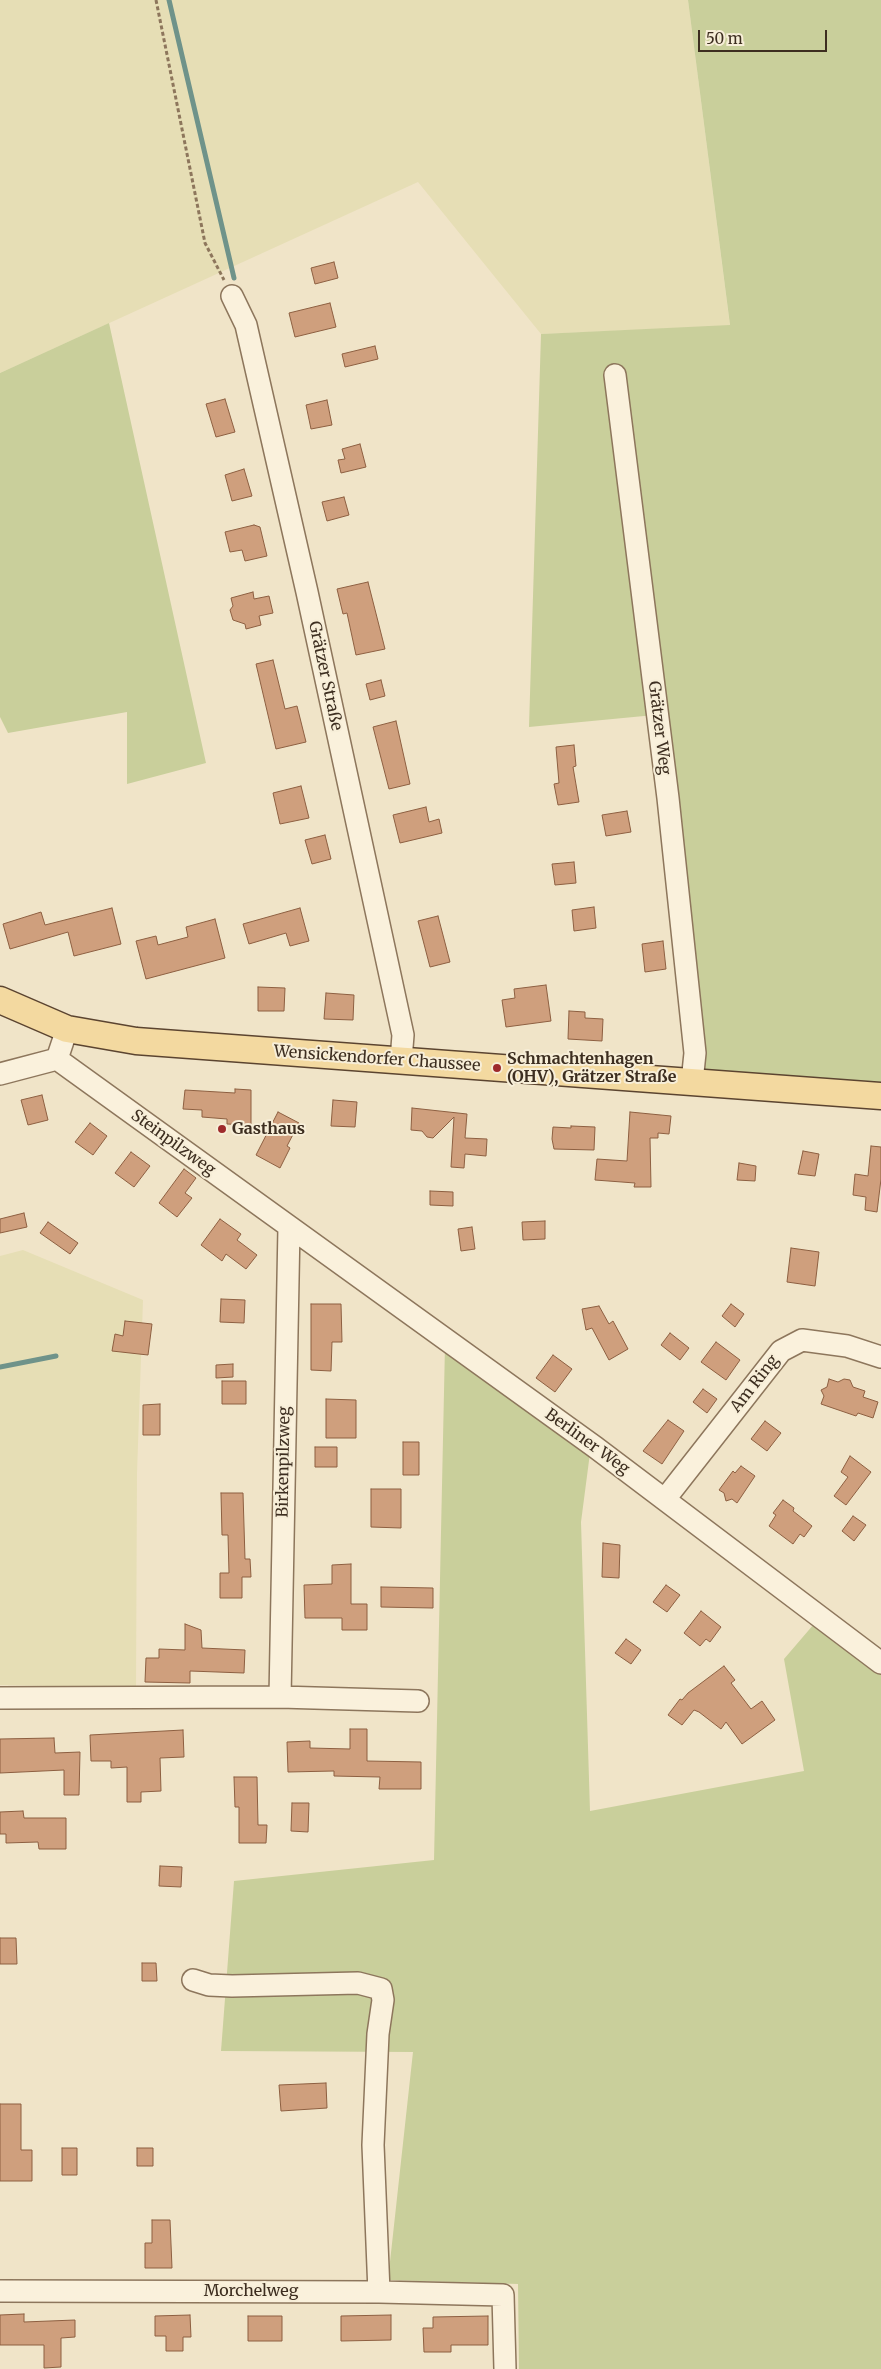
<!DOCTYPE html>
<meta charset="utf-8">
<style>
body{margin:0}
#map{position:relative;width:881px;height:2369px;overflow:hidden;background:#f0e4c8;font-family:Merriweather,serif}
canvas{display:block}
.scale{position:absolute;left:698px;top:30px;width:129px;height:22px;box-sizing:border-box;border:2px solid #3d2e20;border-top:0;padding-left:6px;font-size:15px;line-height:18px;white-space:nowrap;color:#3d2e20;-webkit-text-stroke:4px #f7eed8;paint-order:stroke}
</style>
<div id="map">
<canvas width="881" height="2369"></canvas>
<div class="scale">50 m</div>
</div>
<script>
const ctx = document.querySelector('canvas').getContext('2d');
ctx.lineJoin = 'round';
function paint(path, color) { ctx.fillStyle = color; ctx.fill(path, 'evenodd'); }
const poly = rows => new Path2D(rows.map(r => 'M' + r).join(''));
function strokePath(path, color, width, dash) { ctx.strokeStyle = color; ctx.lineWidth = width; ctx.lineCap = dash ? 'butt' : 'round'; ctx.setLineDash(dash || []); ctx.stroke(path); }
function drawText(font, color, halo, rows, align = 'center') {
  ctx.font = font + ' Merriweather,serif'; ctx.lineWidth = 4; ctx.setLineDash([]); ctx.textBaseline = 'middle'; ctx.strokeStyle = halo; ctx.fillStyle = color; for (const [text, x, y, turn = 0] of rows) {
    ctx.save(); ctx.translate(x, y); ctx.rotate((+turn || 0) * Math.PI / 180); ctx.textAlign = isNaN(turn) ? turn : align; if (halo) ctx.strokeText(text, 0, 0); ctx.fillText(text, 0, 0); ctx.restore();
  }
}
paint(poly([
 [0,0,688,0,730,326,541,334,418,182,0,373],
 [23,1250,143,1300,137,1473,136,1688,0,1685,0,1256]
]), '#e6deb5');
paint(poly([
 [688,0,881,0,881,1091,704,1078,665,714,529,727,541,334,730,325],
 [109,323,206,763,127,784,127,712,8,733,0,717,0,373],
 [445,1345,590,1453,581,1522,590,1811,804,1771,784,1659,820,1617,881,1664,881,2369,519,2369,518,2284,388,2280,413,2052,221,2051,234,1881,434,1860]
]), '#c9cf9b');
strokePath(poly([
 [169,0,234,278],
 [0,1367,56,1356]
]), '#6f938a', 5);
const building = poly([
 [334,262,338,278,315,284,311,268,334,262],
 [330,303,336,327,295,337,289,313,330,303],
 [375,346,378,359,345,367,342,354,375,346],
 [225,399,235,432,216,437,206,404,225,399],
 [327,400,332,425,311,429,306,405,327,400],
 [360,444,366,467,341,473,338,460,345,459,342,449,360,444],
 [244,469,252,496,232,501,225,475,244,469],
 [344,497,349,515,327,521,322,502,344,497],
 [254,525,260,527,267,556,245,561,242,550,230,552,225,532,254,525],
 [368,582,385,649,356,655,347,613,343,614,337,589,368,582],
 [253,592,254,599,269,596,273,613,259,616,261,625,246,629,245,624,233,620,230,610,233,606,231,598,253,592],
 [273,660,285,709,297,706,306,742,276,749,256,664,273,660],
 [381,680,385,696,370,700,366,684,381,680],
 [396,721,410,784,389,789,373,727,396,721],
 [574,745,576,766,573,767,579,802,558,805,554,784,559,783,556,747,574,745],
 [301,786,309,818,280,824,273,793,301,786],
 [426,807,429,822,439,819,442,833,400,843,393,815,426,807],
 [627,811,631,832,606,836,602,815,627,811],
 [325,835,331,859,312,864,305,840,325,835],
 [574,862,576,883,555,885,552,864,574,862],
 [594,907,596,928,574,931,572,910,594,907],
 [112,908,121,944,74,956,68,932,10,949,3,924,41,912,45,925,112,908],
 [300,908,309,941,290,946,286,933,249,944,243,924,300,908],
 [438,916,450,962,430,967,418,921,438,916],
 [215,919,225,958,146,979,136,941,156,936,158,945,188,937,186,927,215,919],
 [663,941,666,969,645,972,642,944,663,941],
 [546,985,551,1021,506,1027,502,1000,515,998,514,989,546,985],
 [258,987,285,988,284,1011,258,1011,258,987],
 [326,993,354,995,353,1020,324,1019,326,993],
 [569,1011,585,1012,585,1018,603,1019,602,1041,568,1039,569,1011],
 [235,1089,251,1090,251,1125,227,1124,227,1119,202,1117,202,1110,183,1109,185,1090,235,1093,235,1089],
 [42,1095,48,1120,28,1125,21,1100,42,1095],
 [333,1100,357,1102,355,1127,331,1126,333,1100],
 [412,1108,467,1114,465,1138,487,1139,486,1156,465,1154,464,1168,451,1167,454,1117,433,1138,427,1137,422,1131,411,1130,412,1108],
 [278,1112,299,1123,287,1146,290,1148,280,1168,256,1155,278,1112],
 [630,1112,671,1116,669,1134,658,1133,658,1138,650,1138,651,1187,634,1187,635,1183,595,1180,597,1159,627,1161,630,1112],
 [90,1123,107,1136,93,1155,75,1142,90,1123],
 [571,1126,595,1127,594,1150,554,1149,552,1139,553,1127,571,1128,571,1126],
 [871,1146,881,1147,881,1179,877,1212,865,1210,866,1197,853,1195,855,1174,868,1176,871,1146],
 [803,1151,819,1154,815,1176,798,1174,803,1151],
 [131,1152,150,1166,134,1187,115,1173,131,1152],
 [739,1163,756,1166,755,1181,737,1180,739,1163],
 [184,1169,196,1178,185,1193,192,1198,177,1217,159,1203,184,1169],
 [430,1191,453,1192,453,1206,430,1205,430,1191],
 [24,1213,27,1227,0,1233,0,1219,24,1213],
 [220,1219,241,1234,237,1240,257,1255,246,1269,226,1254,222,1261,201,1245,220,1219],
 [545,1221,545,1239,523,1240,522,1222,545,1221],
 [48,1222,78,1243,70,1254,40,1233,48,1222],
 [472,1227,475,1249,461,1251,458,1229,472,1227],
 [791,1248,819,1252,815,1286,787,1282,791,1248],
 [221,1299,245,1300,244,1323,220,1322,221,1299],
 [311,1304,341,1304,342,1342,332,1342,331,1371,311,1370,311,1304],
 [731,1304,744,1314,735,1327,722,1316,731,1304],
 [599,1306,609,1324,613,1321,628,1349,609,1360,592,1328,586,1330,582,1309,599,1306],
 [125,1321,152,1324,148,1355,112,1351,115,1334,123,1336,125,1321],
 [670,1333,689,1348,680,1360,661,1345,670,1333],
 [716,1342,740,1360,726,1380,701,1362,716,1342],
 [553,1355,572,1369,555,1392,536,1378,553,1355],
 [233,1364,233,1377,216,1378,216,1365,233,1364],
 [829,1379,838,1382,844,1379,850,1380,853,1387,865,1391,863,1397,878,1402,873,1418,858,1413,856,1416,821,1404,824,1396,821,1390,827,1387,829,1379],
 [222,1381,246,1381,246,1404,222,1404,222,1381],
 [703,1389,717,1399,707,1413,693,1402,703,1389],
 [326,1399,356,1400,356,1438,326,1438,326,1399],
 [160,1404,160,1435,143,1435,143,1405,160,1404],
 [668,1420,684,1431,662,1464,643,1451,668,1420],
 [765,1421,781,1433,767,1451,751,1439,765,1421],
 [403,1442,419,1442,419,1475,403,1475,403,1442],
 [315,1447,337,1447,337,1467,315,1467,315,1447],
 [850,1456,871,1472,846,1505,834,1496,848,1477,841,1472,850,1456],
 [741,1466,755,1476,737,1503,732,1499,726,1501,724,1493,719,1490,733,1471,735,1473,741,1466],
 [371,1489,401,1489,401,1528,371,1527,371,1489],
 [221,1493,243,1493,245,1559,250,1559,251,1577,242,1577,242,1598,220,1598,220,1573,229,1573,228,1535,222,1535,221,1493],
 [783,1500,794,1508,793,1511,812,1526,804,1537,800,1534,793,1544,769,1526,776,1515,773,1513,783,1500],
 [853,1516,866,1525,854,1541,842,1531,853,1516],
 [603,1543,620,1545,619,1578,602,1577,603,1543],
 [351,1564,351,1604,367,1604,367,1630,342,1630,342,1618,305,1618,304,1585,332,1584,332,1565,351,1564],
 [666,1585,680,1595,667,1612,653,1602,666,1585],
 [381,1587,433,1588,433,1608,381,1607,381,1587],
 [701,1611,721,1627,710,1642,706,1639,700,1646,684,1633,701,1611],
 [185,1624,201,1630,202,1648,245,1650,244,1673,190,1671,190,1683,145,1682,146,1658,159,1658,159,1649,185,1650,185,1624],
 [626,1639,641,1650,631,1664,615,1653,626,1639],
 [724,1666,735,1680,731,1683,751,1709,762,1701,775,1720,742,1744,726,1722,721,1729,699,1712,694,1710,682,1725,668,1715,680,1699,682,1700,688,1693,724,1666],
 [350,1729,367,1729,367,1761,421,1762,421,1789,379,1789,380,1777,334,1776,334,1771,288,1772,287,1742,310,1741,310,1748,350,1749,350,1729],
 [183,1730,184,1757,160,1758,161,1791,141,1792,141,1802,127,1802,127,1767,111,1768,111,1761,91,1761,90,1735,183,1730],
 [54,1738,55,1753,80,1752,79,1795,64,1795,64,1770,0,1773,0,1739,54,1738],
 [234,1777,257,1777,258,1825,267,1825,266,1843,239,1843,239,1807,235,1807,234,1777],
 [292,1803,309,1803,308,1832,291,1831,292,1803],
 [23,1811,24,1818,66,1818,66,1849,39,1849,38,1842,6,1843,6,1834,0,1834,0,1812,23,1811],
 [160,1866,182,1867,181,1887,159,1886,160,1866],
 [0,1938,16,1938,17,1964,0,1964,0,1938],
 [142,1963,156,1963,157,1981,142,1981,142,1963],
 [326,2083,327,2108,281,2111,279,2085,326,2083],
 [0,2104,21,2104,21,2150,32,2150,32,2181,0,2181,0,2104],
 [62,2148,77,2148,77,2175,62,2175,62,2148],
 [137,2148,153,2148,153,2166,137,2166,137,2148],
 [152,2220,170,2220,172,2268,145,2268,145,2243,152,2243,152,2220],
 [24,2314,24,2322,75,2320,75,2337,61,2338,61,2367,44,2368,44,2345,0,2345,0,2315,24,2314],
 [190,2315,191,2337,183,2337,183,2351,166,2351,166,2336,155,2336,155,2316,190,2315],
 [391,2315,391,2340,341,2341,341,2316,391,2315],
 [248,2316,282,2316,282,2341,248,2341,248,2316],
 [488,2316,488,2345,451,2345,451,2352,424,2352,423,2328,433,2328,433,2317,488,2316]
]);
paint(building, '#cf9f7d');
strokePath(building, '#8d5f41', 1);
const minor = poly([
 [232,296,246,325,307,592,403,1035,401,1060],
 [615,375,668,798,695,1053,692,1082],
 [67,1029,57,1059,595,1447,881,1663],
 [0,1074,57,1059],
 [665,1499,781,1351,802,1340,847,1346,881,1357],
 [280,1697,418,1701],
 [0,1698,280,1697,289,1227],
 [193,1980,209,1985,232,1986,358,1983,381,1989,383,2000,378,2034,373,2145,379,2292],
 [0,2291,379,2292,503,2295,505,2369]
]);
const major = poly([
 [0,1000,67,1029,136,1041,881,1096]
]);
strokePath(minor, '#8d765c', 24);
strokePath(major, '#5b4430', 29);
strokePath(poly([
 [156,0,205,243,224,280]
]), '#8d765c', 3, [4, 2.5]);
strokePath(minor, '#faf1dc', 21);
strokePath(major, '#f3d9a0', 26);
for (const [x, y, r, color] of [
 [497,1068,5,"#9e2a2b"],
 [222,1129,5,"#9e2a2b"]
]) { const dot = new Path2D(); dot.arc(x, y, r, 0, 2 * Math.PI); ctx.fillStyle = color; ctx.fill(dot); strokePath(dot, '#f7eed8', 2); }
drawText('16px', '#3d2e20', '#f7eed8', [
 ["Grätzer Straße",325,676,78],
 ["Grätzer Weg",659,728,83],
 ["Wensickendorfer Chaussee",377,1059,4],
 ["Steinpilzweg",173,1143,36],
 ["Am Ring",755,1384,-52],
 ["Berliner Weg",587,1442,36],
 ["Birkenpilzweg",284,1462,-89],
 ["Morchelweg",251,2291]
]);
drawText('bold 16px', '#3d2e20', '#f7eed8', [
 ["Schmachtenhagen",507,1059],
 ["(OHV), Grätzer Straße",507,1077],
 ["Gasthaus",232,1129]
], 'left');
</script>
